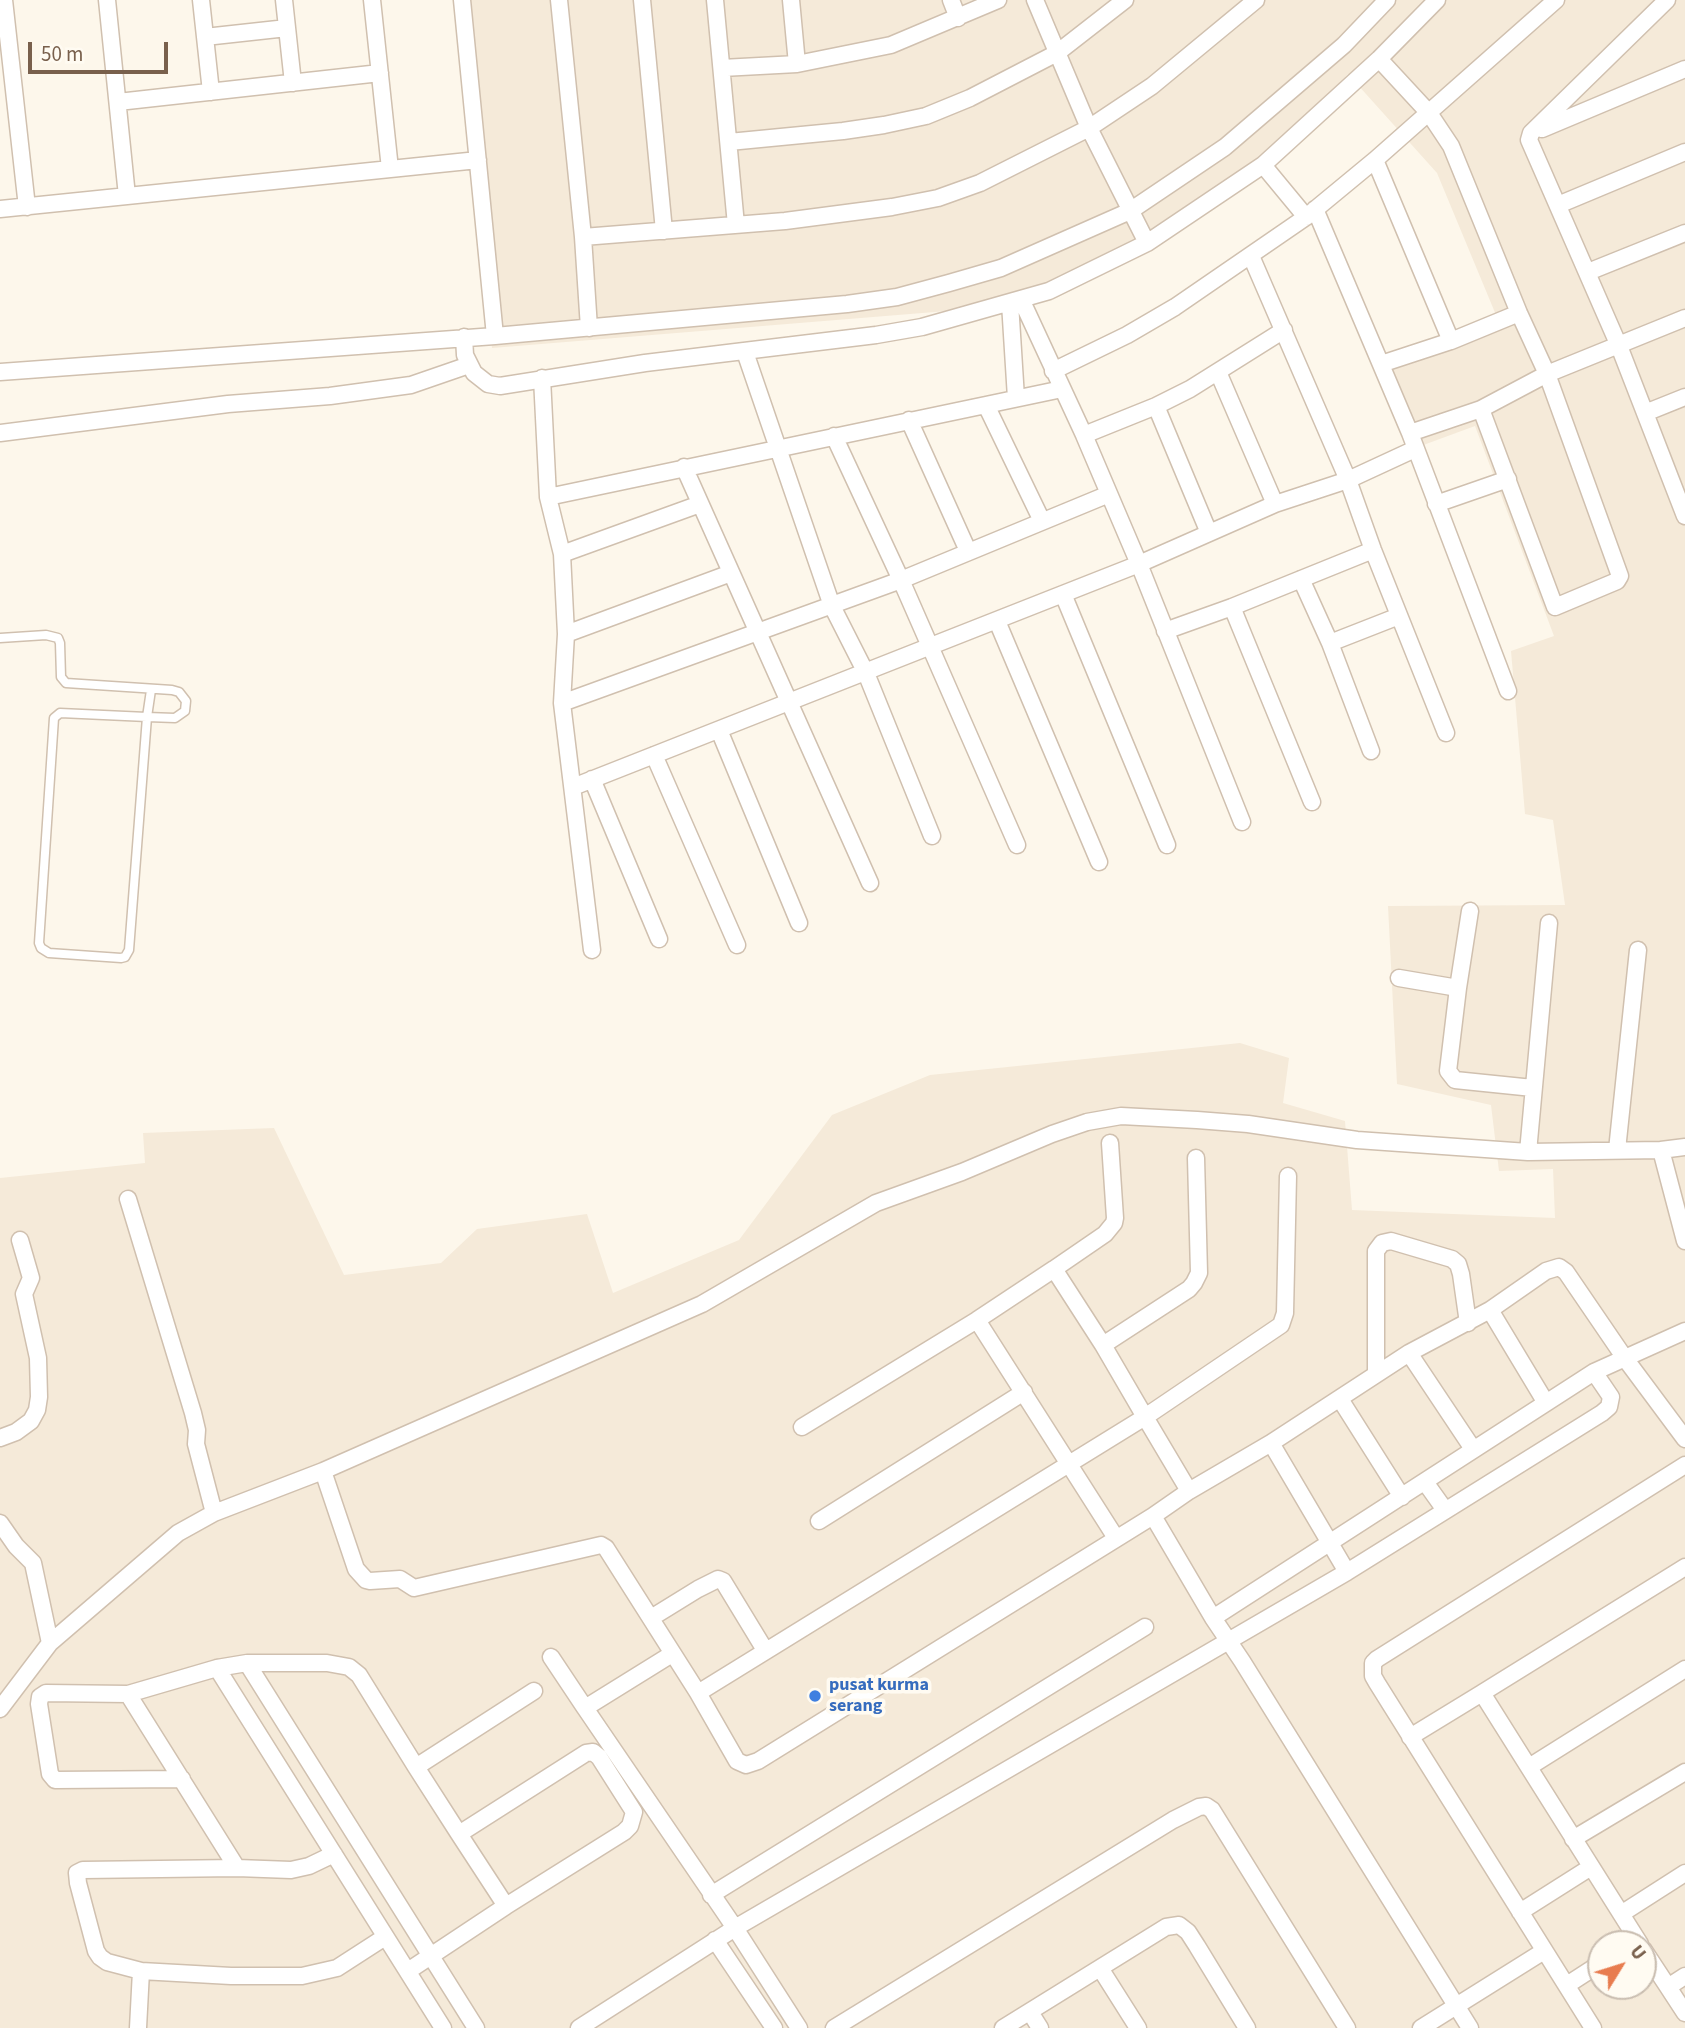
<!DOCTYPE html>
<style>
body{margin:0}
#map{position:relative;width:1685px;height:2028px;overflow:hidden;background:#fdf7eb;font-family:"Source Sans 3",sans-serif}
canvas{display:block}
.north{position:absolute;left:1587px;top:1930px;width:70px;height:70px;box-sizing:border-box;background:#fffbf2;border:2px solid #c9bdb0;border-radius:50%;rotate:52deg;font-size:19px;font-weight:700;line-height:28px;text-align:center;color:#79604c}
.north::after{content:'';display:block;margin:auto;width:24px;height:32px;background:#e87c4f;clip-path:polygon(50% 0,100% 100%,50% 72%,0 100%)}
.scale{position:absolute;left:28px;top:42px;width:140px;height:32px;box-sizing:border-box;border:4px solid #79604c;border-top:0;padding-left:9px;font-size:21px;line-height:24px;white-space:nowrap;color:#79604c;-webkit-text-stroke:5px #fffbf2;paint-order:stroke}
</style>
<div id="map">
<canvas width="1685" height="2028"></canvas>
<div class="north">U</div>
<div class="scale">50 m</div>
</div>
<script>
const ctx = document.querySelector('canvas').getContext('2d');
ctx.lineJoin = 'round';
function paint(path, color) { ctx.fillStyle = color; ctx.fill(path, 'evenodd'); }
const poly = rows => new Path2D(rows.map(r => 'M' + r).join(''));
function strokePath(path, color, width, dash) { ctx.strokeStyle = color; ctx.lineWidth = width; ctx.lineCap = dash ? 'butt' : 'round'; ctx.setLineDash(dash || []); ctx.stroke(path); }
function drawText(font, color, halo, rows, align = 'center') {
  ctx.font = font + ' "Source Sans 3",sans-serif'; ctx.lineWidth = 7; ctx.setLineDash([]); ctx.textBaseline = 'middle'; ctx.strokeStyle = halo; ctx.fillStyle = color; for (const [text, x, y, turn = 0] of rows) {
    ctx.save(); ctx.translate(x, y); ctx.rotate((+turn || 0) * Math.PI / 180); ctx.textAlign = isNaN(turn) ? turn : align; if (halo) ctx.strokeText(text, 0, 0); ctx.fillText(text, 0, 0); ctx.restore();
  }
}
paint(poly([
 [460,0,1685,0,1685,2028,0,2028,0,1178,145,1163,143,1133,274,1128,344,1275,441,1263,477,1229,587,1214,613,1293,739,1240,832,1115,930,1075,1240,1043,1289,1058,1283,1103,1345,1121,1352,1210,1555,1218,1553,1169,1499,1171,1491,1105,1397,1084,1388,906,1565,905,1553,820,1525,814,1511,651,1554,636,1475,426,1418,447,1380,358,1496,315,1437,173,1348,74,1234,192,1083,274,947,311,492,348],
 [1601,1944,1643,1944,1643,1986,1601,1986]
]), '#f5ead9');
const lane = poly([
 [0,638,46,635,58,638,60,643,61,677,66,683,172,690,179,692,186,701,185,711,175,718,147,717,60,713,54,718,39,943,41,948,49,953,121,958,125,957,129,950,147,717,151,690]
]);
const street = poly([
 [4,0,27,207],
 [107,0,127,196],
 [201,0,211,92],
 [284,0,293,83],
 [372,0,390,169],
 [462,0,495,336],
 [559,0,583,237,589,328],
 [642,0,664,231],
 [715,0,736,225],
 [791,0,797,64],
 [951,0,958,18],
 [1035,0,1089,128,1147,243,1263,165,1379,59,1437,0],
 [1667,0,1531,133,1529,140,1619,346,1685,516],
 [205,37,287,28],
 [1379,59,1429,113,1451,146,1519,313,1547,374,1620,576,1617,581,1555,607,1481,409],
 [722,68,797,64,891,45,998,0],
 [118,102,380,73],
 [1542,129,1685,69],
 [729,142,843,131,884,125,926,116,970,98,1057,53,1125,0],
 [1375,160,1451,341],
 [1263,165,1306,217],
 [1558,205,1685,152],
 [0,209,478,160],
 [1315,209,1410,433,1508,691],
 [583,237,785,221,892,207,938,198,980,183,1089,128,1152,86,1256,0],
 [1251,256,1348,480,1415,449],
 [1588,272,1685,233],
 [1021,299,1084,435,1139,564,1242,822],
 [1010,303,1016,398],
 [464,337,465,355,474,373,488,384,500,386,645,363,876,335,922,327,1049,291,1147,243],
 [745,352,832,606,866,673,932,836],
 [1381,364,1451,341,1519,313],
 [1053,371,1127,335,1175,307,1306,217,1375,160,1556,0],
 [0,372,495,336,847,304,897,297,949,283,1001,268,1130,211,1225,147,1344,45,1387,0],
 [1218,372,1275,504],
 [542,378,548,497,562,554,566,634,562,703,592,950],
 [986,405,1042,521],
 [1156,406,1209,533],
 [1645,413,1685,397],
 [909,420,968,551],
 [0,433,228,404,330,396,411,385,469,365],
 [1410,433,1481,409,1547,374,1685,318],
 [1084,435,1156,406,1190,389,1284,330],
 [834,436,901,580,1017,845],
 [684,467,870,883],
 [548,497,1062,389],
 [1436,504,1508,479],
 [562,554,700,504],
 [1301,579,1330,643,1371,751],
 [1063,594,1167,845],
 [1232,607,1312,802],
 [997,621,1099,862],
 [1165,631,1232,607,1373,550],
 [566,634,731,573],
 [1330,643,1399,616],
 [562,703,901,580,1109,494],
 [719,730,799,923],
 [654,755,737,945],
 [592,779,659,939],
 [573,787,1139,564,1275,504,1348,480,1373,550,1446,733],
 [1470,911,1458,988,1448,1071,1455,1080,1533,1088],
 [1399,978,1458,988],
 [1617,1150,1638,950],
 [1661,1150,1685,1147],
 [1528,1152,1549,923],
 [1288,1176,1285,1313,1281,1325,1145,1417,1189,1491,1153,1516,1213,1618,1242,1661,1470,2028],
 [128,1199,193,1413,197,1430,196,1444,214,1513],
 [1054,1269,977,1320,1116,1538],
 [1490,1310,1546,1403],
 [1103,1345,1054,1269,1105,1234,1114,1223,1115,1218,1110,1143],
 [1409,1353,1473,1449],
 [1376,1374,1376,1251,1382,1243,1391,1241,1452,1259,1458,1264,1461,1274,1468,1323],
 [1340,1399,1402,1497],
 [802,1427,977,1320],
 [0,1438,16,1432,31,1421,37,1410,39,1397,38,1358,24,1294,31,1278,20,1240],
 [1271,1443,1347,1572],
 [323,1471,356,1569,366,1580,370,1581,400,1579,414,1588,601,1545,606,1548,698,1693,737,1761,746,1765,758,1761,1153,1516],
 [1425,1482,1445,1510],
 [1189,1491,1271,1443,1409,1353,1490,1310,1546,1271,1559,1267,1566,1272,1624,1357,1685,1439],
 [819,1521,1024,1392],
 [0,1523,16,1546,33,1563,50,1643],
 [651,1618,698,1589,718,1579,723,1581,765,1650],
 [1213,1618,1594,1372,1685,1331],
 [672,1654,585,1708,735,1928,799,2028],
 [551,1657,585,1708],
 [247,1663,327,1663,349,1667,359,1675,416,1767,459,1834,506,1906,624,1832,630,1826,634,1812,599,1757,593,1752,586,1753,459,1834],
 [217,1668,443,2028],
 [698,1693,1145,1417,1103,1345,1189,1289,1194,1283,1199,1273,1196,1158],
 [128,1694,237,1868],
 [0,1709,50,1643,178,1533,214,1513,323,1471,702,1304,876,1203,962,1172,1052,1134,1087,1122,1121,1116,1197,1120,1248,1124,1357,1140,1528,1152,1661,1150,1685,1241],
 [1410,1737,1482,1693],
 [416,1767,534,1691],
 [1529,1767,1685,1669],
 [182,1779,55,1780,50,1774,39,1704,40,1697,46,1693,128,1694,217,1668,247,1663,476,2028],
 [1573,1839,1685,1772],
 [711,1895,1145,1627],
 [1520,1912,1591,1867],
 [1621,1914,1685,1873],
 [715,1940,774,2028],
 [1640,1944,1482,1693,1685,1567],
 [1643,1949,1668,1987],
 [1100,1968,1138,2028],
 [141,1971,107,1962,100,1957,96,1951,78,1883,77,1873,83,1870,237,1868,291,1870,309,1866,334,1854],
 [408,1971,506,1906],
 [1685,1976,1668,1987,1685,2013],
 [1567,1985,1601,1963],
 [1030,2012,1040,2028],
 [138,2028,141,1971,231,1976,302,1976,337,1968,385,1937],
 [579,2028,735,1928,1347,1572,1602,1413,1609,1407,1611,1397,1594,1372],
 [834,2028,1173,1820,1199,1807,1206,1806,1212,1810,1347,2028],
 [1003,2028,1166,1927,1179,1925,1188,1932,1197,1946,1247,2028],
 [1421,2028,1544,1951],
 [1593,2028,1377,1683,1373,1676,1373,1663,1377,1659,1685,1465]
]);
strokePath(lane, '#d0c0af', 11);
strokePath(street, '#d0c0af', 19);
strokePath(lane, '#fff', 8);
strokePath(street, '#fff', 16);
for (const [x, y, r, color] of [
 [815,1696,7,"#3f7fe0"]
]) { const dot = new Path2D(); dot.arc(x, y, r, 0, 2 * Math.PI); ctx.fillStyle = color; ctx.fill(dot); strokePath(dot, '#fffbf2', 2.5); }
drawText('bold 18px', '#366cbe', '#fffbf2', [
 ["pusat kurma",829,1686],
 ["serang",829,1707]
], 'left');
</script>
